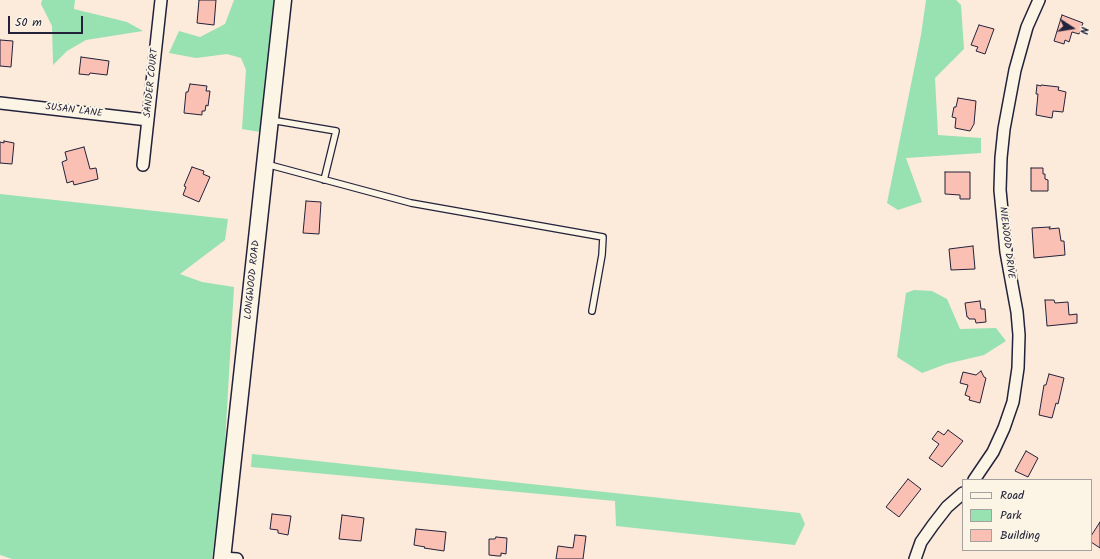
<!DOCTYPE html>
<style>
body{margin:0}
#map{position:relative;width:1100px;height:559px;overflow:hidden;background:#fceadb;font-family:Kalam,sans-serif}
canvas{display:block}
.legend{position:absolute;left:962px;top:479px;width:130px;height:72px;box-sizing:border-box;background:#fcf5e5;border:1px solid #a5a1a1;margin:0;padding:5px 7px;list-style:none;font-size:12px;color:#22223b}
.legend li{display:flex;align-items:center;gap:8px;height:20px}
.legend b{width:20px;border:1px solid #a5a1a1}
.north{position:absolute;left:1052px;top:8px;width:40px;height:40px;-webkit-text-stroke:3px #fcf5e5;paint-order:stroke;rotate:102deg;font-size:11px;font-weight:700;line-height:16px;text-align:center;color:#22223b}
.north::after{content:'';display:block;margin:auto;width:14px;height:18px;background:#22223b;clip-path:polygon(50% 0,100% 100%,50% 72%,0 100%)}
.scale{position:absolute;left:8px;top:16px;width:75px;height:18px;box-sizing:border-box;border:2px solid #22223b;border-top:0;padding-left:5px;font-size:12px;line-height:14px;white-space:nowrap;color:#22223b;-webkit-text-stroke:3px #fcf5e5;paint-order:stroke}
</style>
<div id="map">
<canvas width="1100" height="559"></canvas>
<ul class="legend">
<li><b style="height:5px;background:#fcf5e5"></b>Road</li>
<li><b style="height:11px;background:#98e1b0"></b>Park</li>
<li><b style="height:11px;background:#fac0b3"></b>Building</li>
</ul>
<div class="north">N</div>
<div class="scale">50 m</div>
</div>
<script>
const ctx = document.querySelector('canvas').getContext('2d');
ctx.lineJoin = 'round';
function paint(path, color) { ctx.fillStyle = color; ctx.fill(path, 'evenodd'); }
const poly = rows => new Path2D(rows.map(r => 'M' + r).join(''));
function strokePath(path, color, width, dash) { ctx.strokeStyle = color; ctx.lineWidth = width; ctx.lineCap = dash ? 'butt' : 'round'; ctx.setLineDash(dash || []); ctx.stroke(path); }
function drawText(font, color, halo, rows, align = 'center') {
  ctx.font = font + ' Kalam,sans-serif'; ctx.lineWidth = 4; ctx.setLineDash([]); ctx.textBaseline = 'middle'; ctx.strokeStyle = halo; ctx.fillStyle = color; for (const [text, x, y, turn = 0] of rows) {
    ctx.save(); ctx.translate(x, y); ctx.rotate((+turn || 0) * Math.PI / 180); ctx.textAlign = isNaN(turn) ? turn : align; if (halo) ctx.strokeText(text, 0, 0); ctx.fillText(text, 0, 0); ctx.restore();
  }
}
paint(poly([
 [42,0,75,0,74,9,127,22,143,31,86,40,67,51,53,65,52,26,41,4],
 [234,0,276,0,260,132,242,129,246,70,241,58,227,54,196,58,169,53,179,31,200,37,225,24],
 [926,0,956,0,961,5,964,49,935,78,938,135,981,138,981,153,906,158,922,202,898,210,887,203,921,35],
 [0,194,228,219,225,240,180,274,202,282,234,287,223,478,212,559,12,559,0,555],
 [914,290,932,291,947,299,960,329,996,328,1006,341,984,355,946,364,922,373,897,357,906,293],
 [252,454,800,513,805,524,795,545,616,526,615,501,251,467]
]), '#98e1b0');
const building = poly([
 [199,0,216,0,214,25,197,23,199,0],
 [1062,15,1083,23,1079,34,1072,32,1069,42,1065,40,1064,44,1054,41,1062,15],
 [979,25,994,29,985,54,976,51,978,47,971,45,979,25],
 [0,40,13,41,11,67,0,66,0,40],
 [81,57,109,61,107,75,90,73,89,75,79,74,81,57],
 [190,84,207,86,206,91,210,91,208,106,206,105,205,111,202,111,202,115,184,113,186,92,188,92,190,84],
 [1037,85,1041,86,1041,85,1059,87,1058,90,1066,92,1063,112,1053,111,1052,118,1036,115,1038,94,1036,94,1037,85],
 [958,98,976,101,974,124,970,131,955,128,956,118,952,117,954,107,956,107,958,98],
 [4,141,14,143,12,164,0,163,0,142,4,143,4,141],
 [84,147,90,169,96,168,98,179,74,185,73,181,67,183,62,162,67,160,65,152,84,147],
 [192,167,204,171,203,174,210,177,199,202,183,195,186,187,184,186,192,167],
 [1031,168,1043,168,1043,174,1045,174,1045,179,1048,180,1048,191,1031,191,1031,168],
 [945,172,970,172,970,199,960,199,960,195,945,194,945,172],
 [306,201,321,202,319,234,303,233,306,201],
 [1050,227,1049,229,1059,228,1061,241,1064,241,1065,255,1034,258,1032,228,1050,227],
 [973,246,975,269,951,270,949,249,973,246],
 [1045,300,1054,300,1055,303,1068,302,1069,315,1077,314,1077,323,1047,326,1045,300],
 [980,301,981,309,985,309,986,322,976,323,975,319,969,319,968,317,967,317,965,303,980,301],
 [981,371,984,377,986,378,980,403,969,400,970,397,965,395,968,385,960,383,963,372,976,375,981,371],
 [1049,374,1064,378,1058,404,1056,403,1052,418,1039,415,1044,385,1046,385,1049,374],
 [948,430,963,441,942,467,929,458,939,444,932,439,938,431,944,435,948,430],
 [1026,451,1038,458,1028,477,1015,471,1026,451],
 [908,479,921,489,899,517,886,507,908,479],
 [272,514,291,516,288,535,278,533,278,530,270,529,272,514],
 [342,515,364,518,361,541,339,539,342,515],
 [1100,522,1100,548,1091,542,1091,536,1100,522],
 [416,529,446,532,444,551,424,548,425,547,414,545,416,529],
 [575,535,586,536,583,559,556,559,558,546,573,548,575,535],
 [496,537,507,538,506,554,501,553,501,556,498,556,489,555,489,539,495,539,496,537]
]);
paint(building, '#fac0b3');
strokePath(building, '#22223b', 1);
const lane = poly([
 [271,120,336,131,324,180],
 [266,164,411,203,603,237,602,255,592,311]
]);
const street = poly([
 [0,103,148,120],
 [143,165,161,0],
 [974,480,993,452,1004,428,1013,402,1018,368,1019,335,1017,312,1006,252,1000,190,1001,158,1004,129,1015,70,1027,27,1039,0],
 [222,558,237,559],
 [915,559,921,542,933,525,947,507,963,493]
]);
const secondary = poly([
 [222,559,283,0]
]);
strokePath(lane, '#22223b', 8);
strokePath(street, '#22223b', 14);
strokePath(secondary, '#22223b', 19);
strokePath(lane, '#fcf5e5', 5.5);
strokePath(street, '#fcf5e5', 11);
strokePath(secondary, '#fcf5e5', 16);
drawText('10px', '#22223b', '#fcf5e5', [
 ["SANDER COURT",152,83,-84],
 ["SUSAN LANE",74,111,7],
 ["NIEWOOD DRIVE",1006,243,83],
 ["LONGWOOD ROAD",253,280,-84]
]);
</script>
